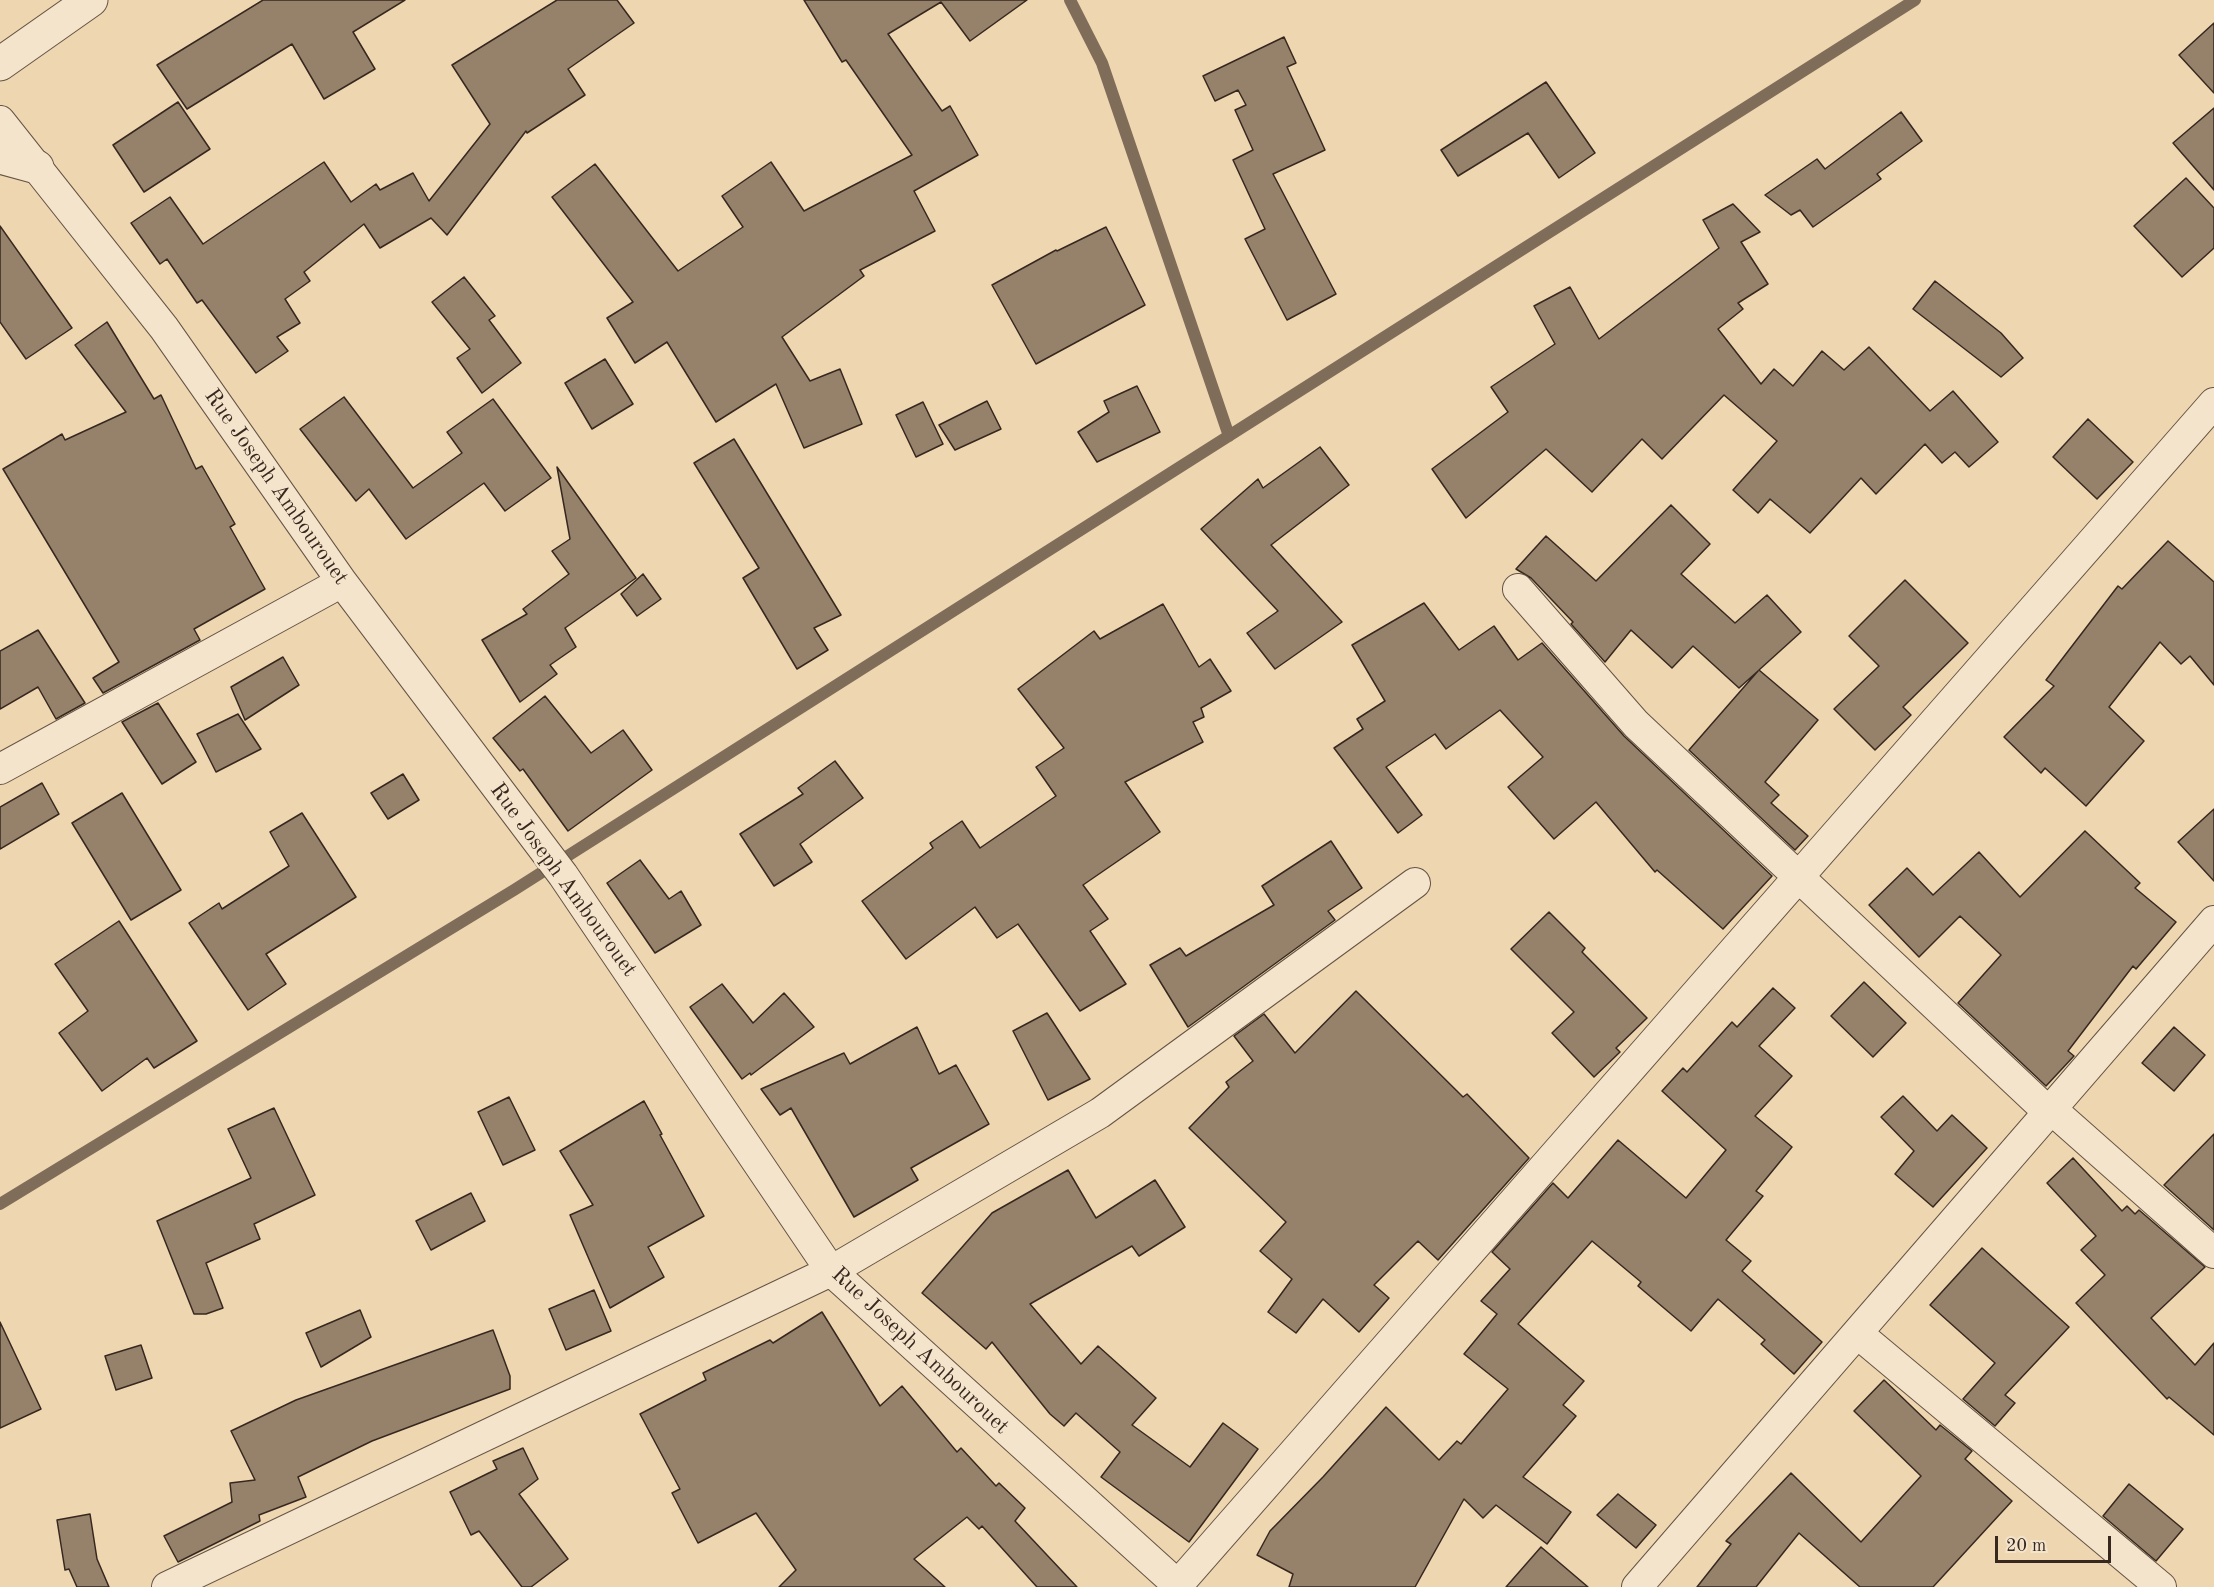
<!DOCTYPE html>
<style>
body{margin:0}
#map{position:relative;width:2214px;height:1587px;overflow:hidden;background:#eed6b1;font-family:"Old Standard TT",serif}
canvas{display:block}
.scale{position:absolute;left:1995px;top:1536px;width:116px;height:27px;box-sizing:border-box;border:3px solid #37281f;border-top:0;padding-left:8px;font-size:18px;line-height:21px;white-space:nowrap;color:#37281f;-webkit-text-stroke:4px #f4e4cc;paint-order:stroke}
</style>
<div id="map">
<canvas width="2214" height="1587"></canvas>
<div class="scale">20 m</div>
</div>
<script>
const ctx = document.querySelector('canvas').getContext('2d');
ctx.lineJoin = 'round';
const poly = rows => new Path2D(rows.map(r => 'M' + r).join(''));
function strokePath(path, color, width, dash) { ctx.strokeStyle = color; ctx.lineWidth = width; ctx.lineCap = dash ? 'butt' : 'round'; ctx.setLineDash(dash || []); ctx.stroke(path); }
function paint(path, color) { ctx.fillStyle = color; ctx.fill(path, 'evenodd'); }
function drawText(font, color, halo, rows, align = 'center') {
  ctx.font = font + ' "Old Standard TT",serif'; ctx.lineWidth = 5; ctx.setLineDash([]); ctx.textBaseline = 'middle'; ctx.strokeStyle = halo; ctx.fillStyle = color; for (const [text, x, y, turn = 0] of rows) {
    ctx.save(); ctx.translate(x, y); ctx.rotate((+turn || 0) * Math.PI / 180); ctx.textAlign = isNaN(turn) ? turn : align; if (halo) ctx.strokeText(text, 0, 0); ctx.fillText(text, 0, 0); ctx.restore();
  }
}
strokePath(poly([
 [1070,0,1102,63,1229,436],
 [0,1204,514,890,1915,0]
]), '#806d59', 12);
const building = poly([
 [263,0,405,0,353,32,375,69,324,99,292,44,187,109,157,65,263,0],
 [557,0,617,0,634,23,568,69,585,95,527,133,526,131,447,235,431,218,380,248,364,224,304,272,310,281,285,299,300,323,277,337,288,351,256,373,202,300,197,303,167,259,160,264,131,223,170,197,203,244,324,162,351,202,376,184,380,190,413,173,429,201,490,124,452,65,557,0],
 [804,0,1027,0,970,41,941,2,888,34,942,111,950,106,978,155,914,191,935,231,860,270,864,276,782,337,810,381,840,369,862,424,804,448,776,384,716,422,667,342,635,363,607,318,633,302,552,197,595,164,678,271,743,227,722,196,771,162,804,211,912,155,846,60,842,62,804,0],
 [2214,23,2214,93,2179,55,2214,23],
 [1284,37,1296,63,1287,67,1325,150,1273,174,1336,294,1287,320,1245,239,1265,229,1233,160,1253,150,1235,110,1246,105,1238,90,1215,101,1203,76,1284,37],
 [1546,82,1595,153,1559,178,1528,133,1458,176,1441,150,1546,82],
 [178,102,210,149,144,192,113,145,178,102],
 [2214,108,2214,190,2173,143,2214,108],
 [1901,112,1922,141,1877,174,1881,179,1813,227,1800,210,1791,215,1765,195,1817,159,1825,169,1901,112],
 [2186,178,2214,208,2214,248,2182,277,2134,226,2186,178],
 [1733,204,1760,232,1741,242,1768,284,1738,303,1743,309,1718,329,1761,384,1774,369,1793,386,1822,351,1844,370,1869,347,1930,411,1953,391,1998,442,1969,467,1955,452,1942,463,1925,444,1876,494,1861,478,1810,533,1770,499,1758,513,1733,490,1777,441,1724,395,1662,459,1642,439,1592,492,1546,449,1466,518,1432,469,1508,412,1491,387,1555,344,1534,306,1570,287,1599,339,1719,248,1703,220,1733,204],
 [0,226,72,328,26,359,0,322,0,226],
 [1106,227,1145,305,1036,364,992,285,1056,250,1057,251,1106,227],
 [464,277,495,316,489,320,521,363,482,393,457,358,470,349,432,302,464,277],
 [1935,281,2001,333,2023,358,2001,377,1913,309,1935,281],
 [107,322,154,399,161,395,196,469,202,466,235,524,230,527,265,589,194,629,200,640,103,693,93,678,119,662,3,469,62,434,65,440,126,412,75,345,107,322],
 [605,359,633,404,592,429,565,383,605,359],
 [1137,386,1160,432,1097,462,1078,432,1109,412,1104,401,1137,386],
 [344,397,413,488,462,453,447,432,493,399,551,478,505,511,484,483,406,539,369,489,356,501,300,429,344,397],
 [987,401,1001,429,955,450,939,425,987,401],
 [923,402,943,444,916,457,896,415,923,402],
 [2088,419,2133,462,2097,499,2053,457,2088,419],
 [734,439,841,615,814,628,828,650,797,669,743,578,759,568,694,463,734,439],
 [1320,447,1349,485,1271,545,1342,622,1275,669,1247,633,1278,611,1201,529,1258,479,1263,488,1320,447],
 [557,467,636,578,565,628,576,647,550,665,557,674,520,702,482,640,527,614,523,609,569,574,552,551,570,539,557,467],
 [1671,505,1710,544,1681,574,1735,623,1767,595,1801,632,1759,670,1818,720,1765,782,1779,795,1771,803,1808,836,1795,850,1689,750,1758,671,1739,688,1693,646,1672,668,1631,630,1605,662,1571,624,1573,622,1531,578,1516,569,1546,536,1596,581,1671,505],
 [2168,541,2214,582,2214,685,2190,656,2181,664,2160,642,2109,707,2144,741,2086,806,2045,768,2041,773,2004,737,2054,686,2046,680,2118,586,2122,589,2168,541],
 [643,574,661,599,637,616,621,594,643,574],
 [1905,580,1968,643,1903,707,1911,715,1875,750,1834,709,1879,666,1849,636,1905,580],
 [1424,603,1459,650,1494,626,1518,660,1542,643,1624,736,1772,876,1723,929,1657,870,1655,872,1596,802,1554,839,1508,787,1543,757,1500,710,1446,749,1435,734,1386,767,1422,815,1398,833,1334,748,1363,729,1357,719,1385,701,1352,645,1424,603],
 [1163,604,1199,667,1210,659,1231,691,1201,708,1204,717,1193,722,1203,742,1125,782,1160,832,1083,885,1108,919,1090,931,1126,984,1080,1011,1018,924,997,938,975,907,906,959,862,901,933,848,930,843,962,821,980,848,1056,796,1036,767,1064,748,1018,689,1094,631,1100,639,1163,604],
 [38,630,85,703,56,719,38,687,0,709,0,651,38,630],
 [283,657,299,685,245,720,231,687,283,657],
 [545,696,591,753,623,730,652,770,568,831,523,769,520,771,493,738,545,696],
 [158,703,196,762,162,784,122,722,158,703],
 [238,714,261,749,216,772,197,734,238,714],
 [835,761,863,798,800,844,812,862,774,886,740,834,803,794,798,788,835,761],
 [403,774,419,800,388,819,371,793,403,774],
 [42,783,59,814,0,849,0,807,42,783],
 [122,793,181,890,131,920,72,823,122,793],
 [2214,809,2214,881,2178,842,2214,809],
 [302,813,356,897,266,954,286,984,248,1010,189,923,219,903,222,909,289,866,270,832,302,813],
 [2085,831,2140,883,2135,888,2176,922,2136,969,2133,966,2068,1051,2074,1056,2046,1086,1958,1003,2001,955,1960,916,1919,957,1869,905,1907,868,1933,895,1979,852,2020,897,2085,831],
 [1331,841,1362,888,1328,911,1335,920,1188,1027,1150,965,1180,948,1186,956,1274,905,1262,886,1331,841],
 [640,860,669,899,681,891,701,925,655,953,607,883,640,860],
 [1549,912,1585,948,1582,952,1647,1018,1616,1048,1620,1052,1594,1077,1552,1033,1574,1012,1511,949,1549,912],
 [119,921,197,1041,154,1068,147,1058,102,1091,59,1033,88,1011,55,964,119,921],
 [1864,982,1906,1023,1873,1057,1831,1016,1864,982],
 [722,984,753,1023,784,993,814,1027,751,1075,750,1073,742,1079,690,1007,722,984],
 [1773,988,1795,1008,1759,1046,1792,1076,1755,1116,1792,1147,1756,1191,1763,1196,1726,1240,1751,1261,1742,1271,1822,1342,1794,1374,1761,1344,1765,1340,1718,1299,1691,1331,1638,1286,1641,1282,1592,1241,1518,1324,1584,1381,1563,1405,1576,1416,1523,1477,1571,1512,1547,1544,1496,1505,1483,1518,1464,1499,1415,1587,1289,1587,1293,1574,1257,1555,1270,1531,1323,1477,1386,1407,1439,1460,1457,1441,1461,1444,1508,1389,1464,1354,1497,1314,1481,1301,1510,1269,1492,1252,1553,1183,1568,1198,1618,1140,1686,1198,1726,1150,1662,1091,1683,1068,1687,1072,1732,1022,1737,1027,1773,988],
 [1356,991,1463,1097,1467,1094,1529,1158,1438,1260,1418,1241,1374,1285,1389,1298,1359,1332,1323,1299,1296,1333,1268,1312,1292,1279,1260,1251,1286,1222,1189,1128,1229,1087,1226,1082,1253,1061,1234,1036,1264,1014,1295,1053,1356,991],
 [1047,1013,1090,1079,1048,1100,1013,1031,1047,1013],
 [917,1027,939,1074,956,1065,989,1124,911,1168,918,1180,854,1217,791,1108,780,1115,761,1089,844,1053,850,1064,917,1027],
 [2174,1027,2205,1055,2174,1091,2142,1063,2174,1027],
 [1903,1096,1937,1131,1952,1115,1987,1148,1933,1207,1895,1174,1914,1151,1881,1117,1903,1096],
 [509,1097,535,1150,503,1165,478,1112,509,1097],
 [644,1101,662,1134,660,1135,704,1216,648,1247,664,1277,610,1308,570,1215,593,1205,560,1151,644,1101],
 [274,1108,315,1195,254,1224,260,1239,206,1263,223,1308,206,1314,194,1314,157,1221,251,1178,228,1129,274,1108],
 [2214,1134,2214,1230,2164,1185,2214,1134],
 [2073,1158,2122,1211,2127,1206,2135,1214,2139,1210,2205,1267,2151,1318,2195,1365,2214,1343,2214,1435,2169,1397,2167,1399,2076,1303,2105,1275,2081,1250,2096,1236,2047,1183,2073,1158],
 [1068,1170,1096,1218,1155,1180,1185,1227,1139,1256,1132,1246,1030,1304,1081,1364,1098,1346,1156,1398,1132,1425,1190,1467,1223,1423,1258,1449,1189,1542,1101,1477,1120,1452,1076,1413,1064,1426,1050,1414,992,1342,986,1349,922,1293,992,1213,1068,1170],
 [471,1193,485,1221,431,1250,416,1221,471,1193],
 [1982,1248,2069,1327,2005,1395,2015,1403,1995,1426,1963,1399,1995,1363,1930,1305,1982,1248],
 [594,1290,611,1331,566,1350,549,1309,594,1290],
 [360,1310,371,1337,321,1367,306,1333,360,1310],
 [822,1312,880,1406,902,1386,957,1452,961,1448,996,1486,999,1483,1025,1508,1015,1521,1077,1587,1037,1587,982,1526,979,1529,967,1517,914,1559,945,1587,779,1587,796,1570,756,1513,698,1543,672,1493,680,1489,640,1414,706,1380,703,1373,770,1340,773,1343,822,1312],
 [0,1322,41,1409,0,1428,0,1322],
 [493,1330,510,1376,510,1389,372,1441,298,1477,306,1497,259,1515,260,1521,178,1562,164,1536,232,1502,230,1483,255,1480,231,1431,296,1400,493,1330],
 [141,1345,152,1378,116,1390,105,1356,141,1345],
 [1884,1380,1936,1430,1940,1425,1972,1451,1965,1459,2012,1501,1933,1587,1860,1587,1799,1533,1756,1587,1697,1587,1731,1544,1726,1541,1791,1473,1861,1542,1921,1476,1854,1411,1884,1380],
 [523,1448,538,1479,519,1494,568,1559,531,1587,522,1587,479,1531,471,1535,450,1492,497,1469,493,1461,523,1448],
 [2129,1484,2183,1529,2156,1561,2103,1516,2129,1484],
 [1618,1494,1656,1525,1636,1548,1597,1515,1618,1494],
 [90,1514,97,1559,109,1587,77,1587,69,1569,65,1570,57,1520,90,1514],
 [1541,1547,1588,1587,1506,1587,1541,1547]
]);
paint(building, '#96826b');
strokePath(building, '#37281f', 1.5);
const minor = poly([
 [0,121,164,328,342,582,563,875,831,1271,1180,1587],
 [1518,589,1636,724,2041,1105,2050,1108,2214,1253],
 [0,769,342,582],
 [1857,1333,2161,1587],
 [167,1587,831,1271,1100,1113,1415,883],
 [1176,1587,2214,403],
 [1637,1587,2214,921]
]);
const tertiary = poly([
 [0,64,91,0],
 [0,157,37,167]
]);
strokePath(minor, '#655444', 32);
strokePath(tertiary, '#655444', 35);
strokePath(minor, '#f4e4cc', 30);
strokePath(tertiary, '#f4e4cc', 33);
drawText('22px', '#37281f', '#f4e4cc', [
 ["Rue Joseph Ambourouet",276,487,55],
 ["Rue Joseph Ambourouet",563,880,54],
 ["Rue Joseph Ambourouet",920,1351,43]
]);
</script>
